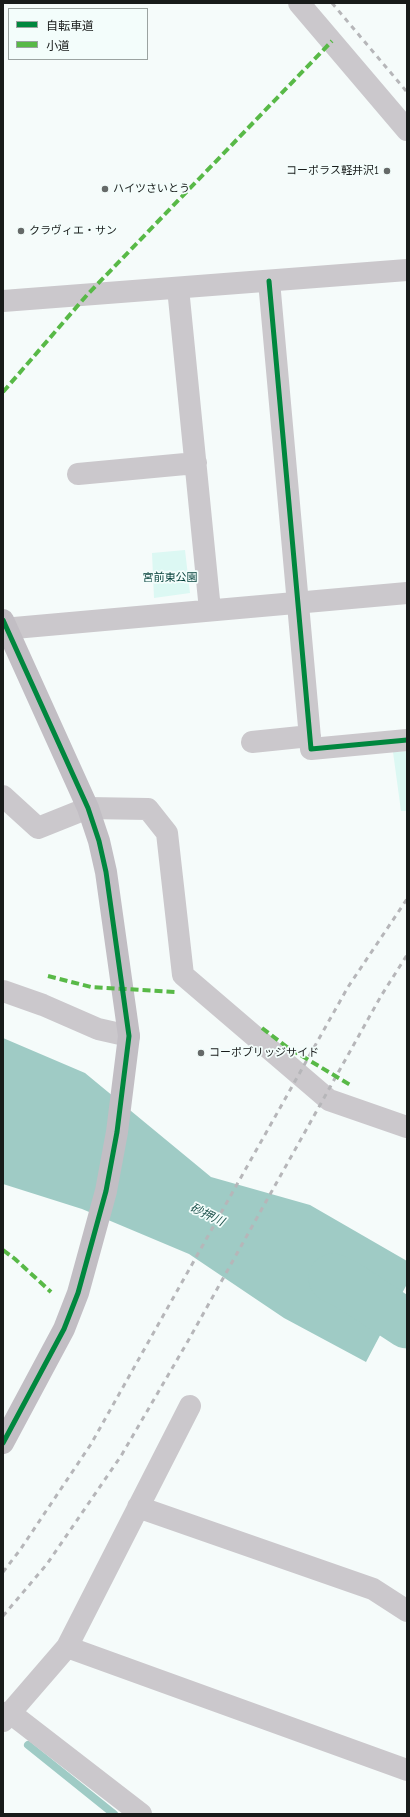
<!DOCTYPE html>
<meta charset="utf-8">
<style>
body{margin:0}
#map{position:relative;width:410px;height:1817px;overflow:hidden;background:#f5fbfa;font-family:"PT Sans Narrow","Noto Sans JP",sans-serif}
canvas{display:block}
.frame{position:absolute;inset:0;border:4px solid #181b1a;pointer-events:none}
.legend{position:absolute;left:8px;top:8px;width:140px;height:52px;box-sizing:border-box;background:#f3fdfb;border:1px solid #9ba3a1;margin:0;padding:5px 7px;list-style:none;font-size:12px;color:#181b1a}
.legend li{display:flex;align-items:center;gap:8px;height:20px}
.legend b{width:20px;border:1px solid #9ba3a1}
</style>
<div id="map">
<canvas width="410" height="1817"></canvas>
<div class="frame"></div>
<ul class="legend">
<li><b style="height:5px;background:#00873e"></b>自転車道</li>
<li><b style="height:5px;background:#58b947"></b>小道</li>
</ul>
</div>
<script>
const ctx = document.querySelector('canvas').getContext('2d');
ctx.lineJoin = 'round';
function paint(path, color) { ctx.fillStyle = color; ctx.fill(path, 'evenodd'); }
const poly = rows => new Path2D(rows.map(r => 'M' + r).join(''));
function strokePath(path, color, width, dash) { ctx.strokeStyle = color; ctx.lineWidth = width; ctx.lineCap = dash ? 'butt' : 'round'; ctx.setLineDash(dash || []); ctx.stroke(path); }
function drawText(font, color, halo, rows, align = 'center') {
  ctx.font = font + ' "PT Sans Narrow","Noto Sans JP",sans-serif'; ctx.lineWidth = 3.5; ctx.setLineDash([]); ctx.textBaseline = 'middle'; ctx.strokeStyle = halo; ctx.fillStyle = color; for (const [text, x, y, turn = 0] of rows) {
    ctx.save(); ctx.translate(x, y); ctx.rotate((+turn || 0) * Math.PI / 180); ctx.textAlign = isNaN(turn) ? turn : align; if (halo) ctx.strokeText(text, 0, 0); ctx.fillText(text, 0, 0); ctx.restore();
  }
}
paint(poly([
 [185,550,190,593,154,598,152,553],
 [407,751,407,811,401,811,393,752]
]), '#dcf8f3');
paint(poly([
 [3,1038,85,1073,211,1177,310,1205,407,1261,407,1284,366,1362,284,1318,189,1254,82,1209,3,1184]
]), '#9fcbc5');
strokePath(poly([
 [28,1745,114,1814]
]), '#9fcbc5', 8);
strokePath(poly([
 [333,1278,349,1286,407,1324]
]), '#9fcbc5', 49);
strokePath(poly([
 [299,3,407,130],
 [269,281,311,749,407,740],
 [178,288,210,610],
 [3,301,407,270],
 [78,474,196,463],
 [3,629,407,593],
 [252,742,310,736],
 [3,796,38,828,88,808,148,809,167,833,183,975,329,1100,407,1127],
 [3,991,43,1005,98,1029,129,1036],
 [138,1507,373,1589,407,1611],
 [67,1647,407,1770],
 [9,1712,141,1814],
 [3,1721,67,1647,190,1406]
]), '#cbc8cc', 22);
strokePath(poly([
 [3,620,88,808,99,841,106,872,129,1036,117,1132,106,1191,78,1293,64,1329,3,1443]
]), '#c2bec4', 22);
strokePath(poly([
 [332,3,407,92],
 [3,1572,20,1550,91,1444,348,987,407,899],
 [3,1616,47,1564,121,1456,188,1341,381,996,407,955]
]), '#b6b6b9', 3, [5, 5]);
strokePath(poly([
 [3,392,87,295,332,41],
 [48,976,91,987,175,992],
 [262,1028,287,1047,352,1086],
 [3,1250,15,1259,51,1292]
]), '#58b947', 4, [8, 4]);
strokePath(poly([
 [269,281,311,749,407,740],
 [3,620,88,808,99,841,106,872,129,1036,117,1132,106,1191,78,1293,64,1329,3,1443]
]), '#00873e', 5);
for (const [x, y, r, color] of [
 [387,171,4,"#656968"],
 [105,189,4,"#656968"],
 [21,231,4,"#656968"],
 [201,1053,4,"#656968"]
]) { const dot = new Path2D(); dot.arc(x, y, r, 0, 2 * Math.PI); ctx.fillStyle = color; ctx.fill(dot); strokePath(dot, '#f3fdfb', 1.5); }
drawText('11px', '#181b1a', '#f3fdfb', [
 ["コーポラス軽井沢1",379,171,"right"],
 ["ハイツさいとう",113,189],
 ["クラヴィエ・サン",29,231],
 ["コーポブリッジサイド",209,1053]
], 'left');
drawText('11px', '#013d37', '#f3fdfb', [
 ["宮前東公園",170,578]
]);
drawText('italic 12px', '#20544e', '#f3fdfb', [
 ["砂押川",207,1215,26]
]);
</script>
